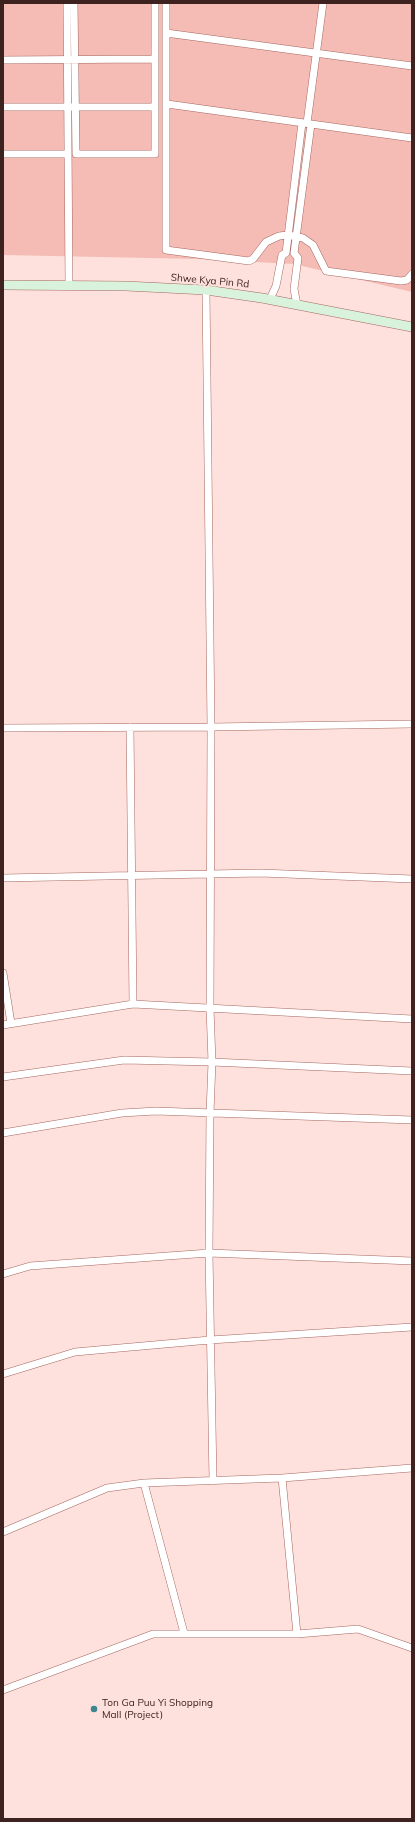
<!DOCTYPE html>
<style>
body{margin:0}
#map{position:relative;width:415px;height:1822px;overflow:hidden;background:#fee1dc;font-family:Mulish,sans-serif}
canvas{display:block}
.frame{position:absolute;inset:0;border:4px solid #3d221f;pointer-events:none}
</style>
<div id="map">
<canvas width="415" height="1822"></canvas>
<div class="frame"></div>
</div>
<script>
const ctx = document.querySelector('canvas').getContext('2d');
ctx.lineJoin = 'round';
function paint(path, color) { ctx.fillStyle = color; ctx.fill(path, 'evenodd'); }
const poly = rows => new Path2D(rows.map(r => 'M' + r).join(''));
function strokePath(path, color, width, dash) { ctx.strokeStyle = color; ctx.lineWidth = width; ctx.lineCap = dash ? 'butt' : 'round'; ctx.setLineDash(dash || []); ctx.stroke(path); }
function drawText(font, color, halo, rows, align = 'center') {
  ctx.font = font + ' Mulish,sans-serif'; ctx.lineWidth = 4; ctx.setLineDash([]); ctx.textBaseline = 'middle'; ctx.strokeStyle = halo; ctx.fillStyle = color; for (const [text, x, y, turn = 0] of rows) {
    ctx.save(); ctx.translate(x, y); ctx.rotate((+turn || 0) * Math.PI / 180); ctx.textAlign = isNaN(turn) ? turn : align; if (halo) ctx.strokeText(text, 0, 0); ctx.fillText(text, 0, 0); ctx.restore();
  }
}
paint(poly([
 [3,3,412,3,412,292,294,264,198,259,3,255]
]), '#f4bcb5');
const street = poly([
 [67,3,69,286],
 [74,3,76,154,155,154,155,3],
 [166,3,166,250,249,261,253,259,266,242,279,236,288,235,303,238,313,245,326,271,401,281,407,280,412,274],
 [166,33,412,66],
 [3,60,155,59],
 [167,104,412,138],
 [3,107,155,107],
 [307,123,323,3],
 [3,154,68,154],
 [206,290,211,727,210,1008,212,1062,210,1113,209,1253,213,1481],
 [270,299,276,286,282,255,286,253,302,123],
 [297,305,294,289,298,258,294,253,311,124],
 [130,727,133,1004],
 [3,728,211,727,412,724],
 [3,878,261,873,412,879],
 [3,973,11,1023],
 [3,1025,133,1004,412,1019],
 [3,1077,124,1060,212,1062,412,1071],
 [3,1133,122,1113,156,1111,412,1120],
 [3,1274,30,1266,209,1253,412,1261],
 [3,1374,75,1352,210,1340,412,1327],
 [282,1478,297,1634],
 [144,1483,184,1633],
 [3,1532,107,1488,144,1483,282,1478,412,1468],
 [3,1690,153,1634,297,1634,358,1629,412,1648]
]);
const secondary = poly([
 [3,285,126,286,206,290,262,298,412,327]
]);
strokePath(street, '#a66760', 8);
strokePath(secondary, '#a66760', 10);
strokePath(street, '#fff', 7);
strokePath(secondary, '#d8f2db', 9);
for (const [x, y, r, color] of [
 [94,1709,4,"#3e858f"]
]) { const dot = new Path2D(); dot.arc(x, y, r, 0, 2 * Math.PI); ctx.fillStyle = color; ctx.fill(dot); strokePath(dot, '#fee1dc', 1.5); }
drawText('10px', '#3d221f', '#fee1dc', [
 ["Shwe Kya Pin Rd",210,281,5]
]);
drawText('10px', '#3d221f', '#fee1dc', [
 ["Ton Ga Puu Yi Shopping",102,1703],
 ["Mall (Project)",102,1715]
], 'left');
</script>
